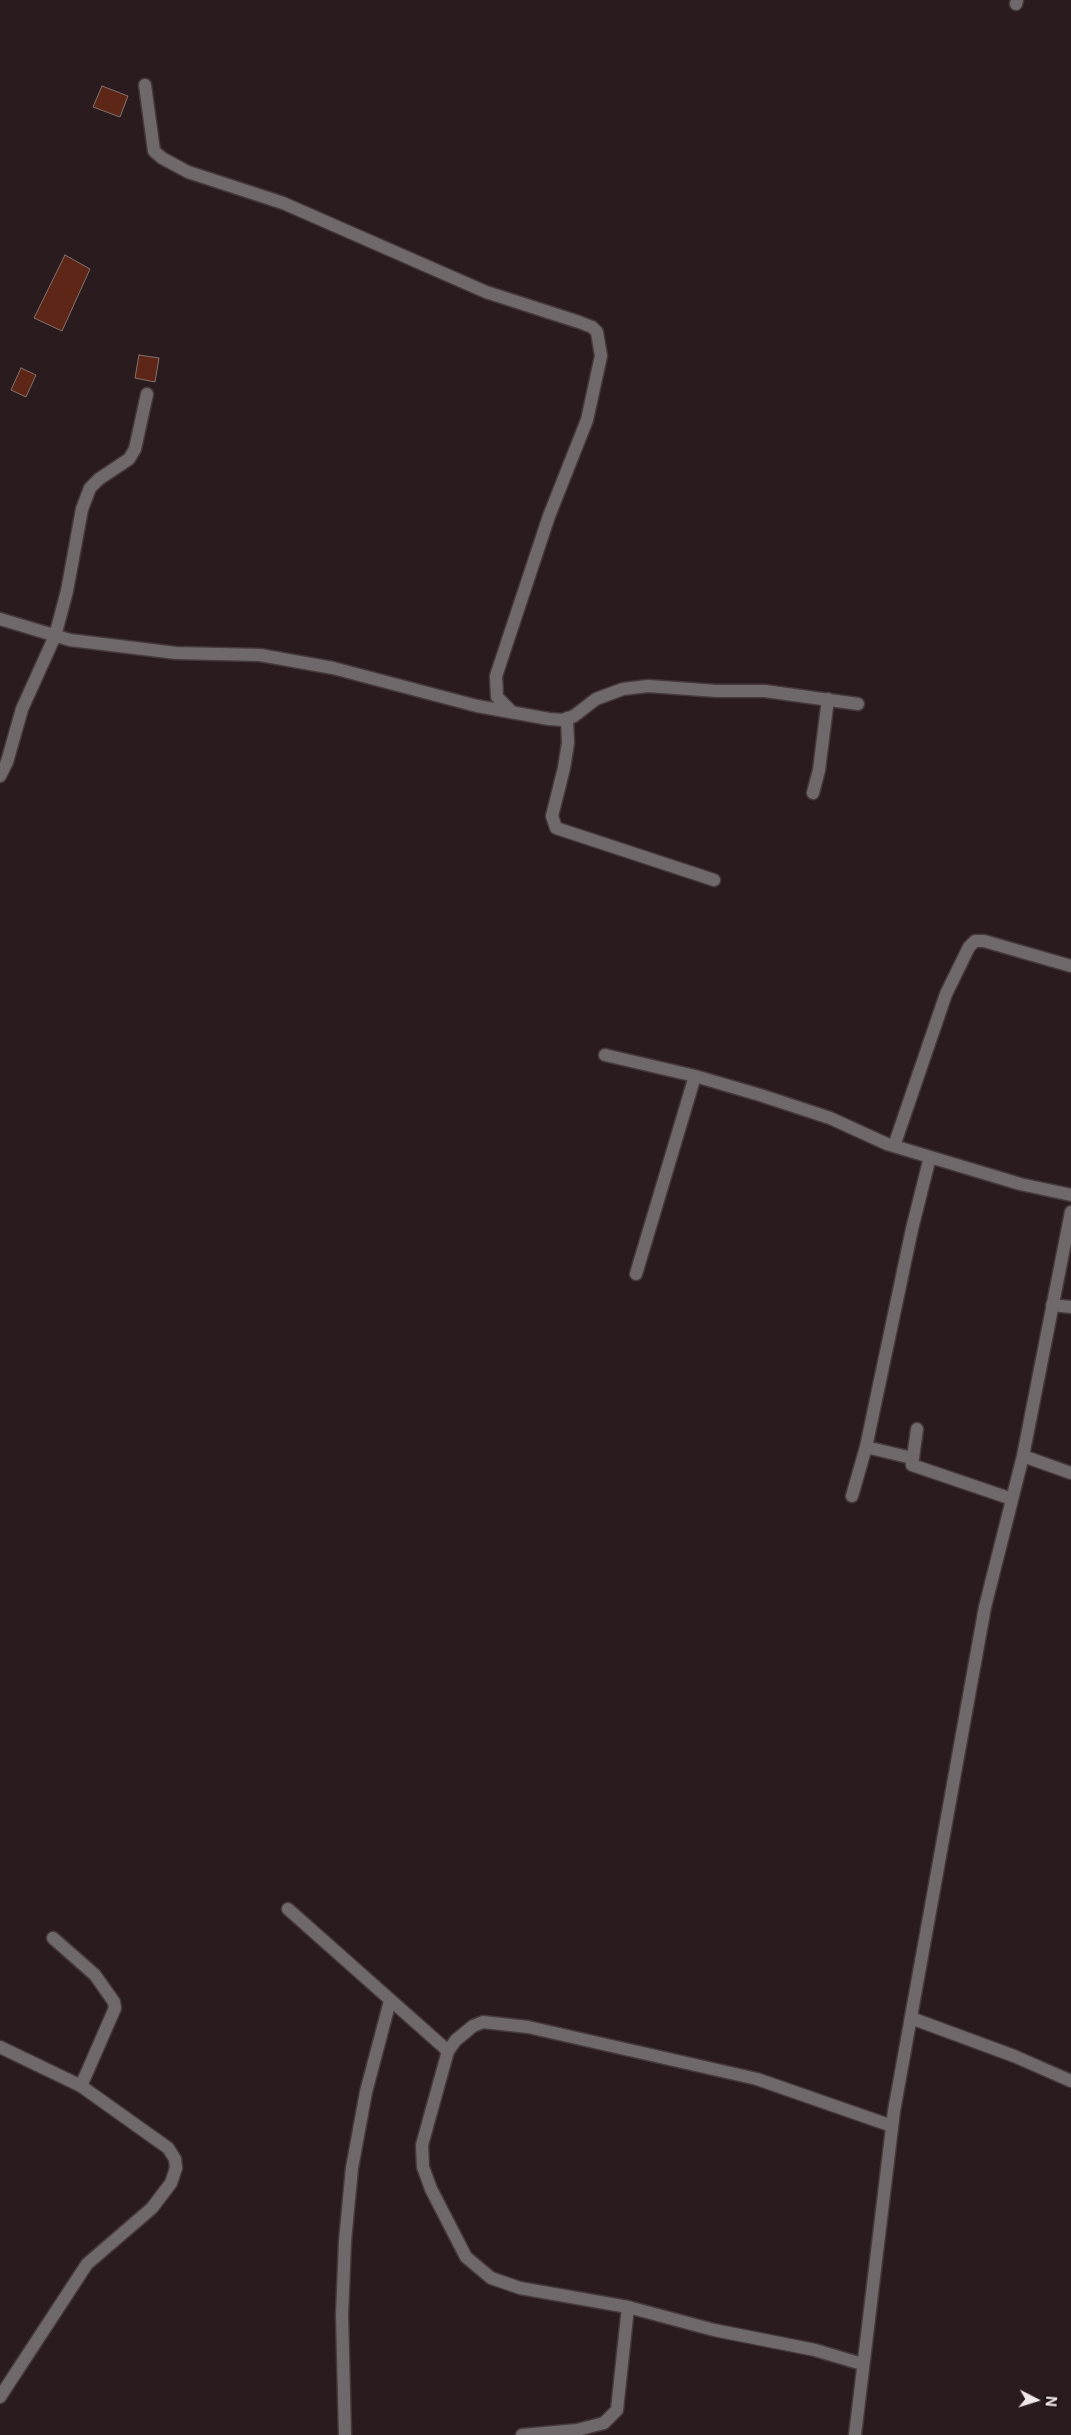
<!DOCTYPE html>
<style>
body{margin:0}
#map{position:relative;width:1071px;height:2435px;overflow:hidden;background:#2a1c1e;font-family:Inter,sans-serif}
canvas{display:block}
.north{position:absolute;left:1011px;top:2375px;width:50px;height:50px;-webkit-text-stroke:4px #201315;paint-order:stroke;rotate:95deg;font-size:14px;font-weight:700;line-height:20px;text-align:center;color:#f2e8e9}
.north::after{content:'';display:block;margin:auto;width:18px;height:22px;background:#f2e8e9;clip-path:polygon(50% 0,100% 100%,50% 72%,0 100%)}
</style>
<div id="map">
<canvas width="1071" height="2435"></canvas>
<div class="north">N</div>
</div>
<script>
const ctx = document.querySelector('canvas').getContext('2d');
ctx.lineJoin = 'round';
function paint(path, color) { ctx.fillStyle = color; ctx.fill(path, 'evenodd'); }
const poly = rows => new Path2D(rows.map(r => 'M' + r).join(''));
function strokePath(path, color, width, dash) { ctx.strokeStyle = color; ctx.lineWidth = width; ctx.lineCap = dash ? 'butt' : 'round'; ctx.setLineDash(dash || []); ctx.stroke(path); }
const building = poly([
 [102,86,128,96,120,117,93,107,102,86],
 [65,255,90,269,62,331,34,318,65,255],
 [139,355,159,358,155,382,135,378,139,355],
 [21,368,36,375,26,397,11,390,21,368]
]);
paint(building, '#5e2616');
strokePath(building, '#83736e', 1);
const minor = poly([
 [1016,4,1017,0],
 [145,85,154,151,162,158,188,172,283,203,486,292,579,322,592,327,597,332,601,356,587,420,549,516,496,676,497,697,512,712],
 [0,619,70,640,176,653,260,655,333,668,477,706,549,719,563,720,574,716,596,699,623,689,648,686,717,691,765,691,858,704],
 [567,718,568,743,564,768,552,816,556,828,714,880],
 [0,776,7,762,22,709,55,636,67,591,82,509,90,488,99,479,129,459,135,449,147,394],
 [813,793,819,770,828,699],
 [605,1055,695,1076,760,1095,830,1118,887,1144,1020,1184,1071,1195],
 [894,1146,946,994,969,947,975,941,984,941,1071,966],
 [636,1274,695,1076],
 [1052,1305,1071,1307],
 [917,1429,912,1465,1012,1499],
 [1023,1456,1071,1473],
 [912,1458,866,1447,912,1229,930,1157],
 [852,1496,866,1447],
 [288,1909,448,2051],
 [53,1938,95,1975,114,2002,115,2008,81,2086],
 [911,2018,1014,2056,1071,2081],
 [0,2047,81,2086,168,2148,175,2159,176,2168,171,2183,152,2208,87,2264,0,2397],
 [862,2364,815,2350,714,2330,628,2307,520,2288,491,2278,466,2257,431,2189,423,2167,422,2145,448,2051,456,2040,473,2026,483,2022,528,2027,757,2079,892,2126],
 [345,2435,342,2315,345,2241,352,2168,366,2092,390,2001],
 [522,2435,577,2430,604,2423,617,2410,628,2307],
 [855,2435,894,2111,985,1607,1023,1456,1071,1212]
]);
strokePath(minor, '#46393a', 15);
strokePath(minor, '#6f696c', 12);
</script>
